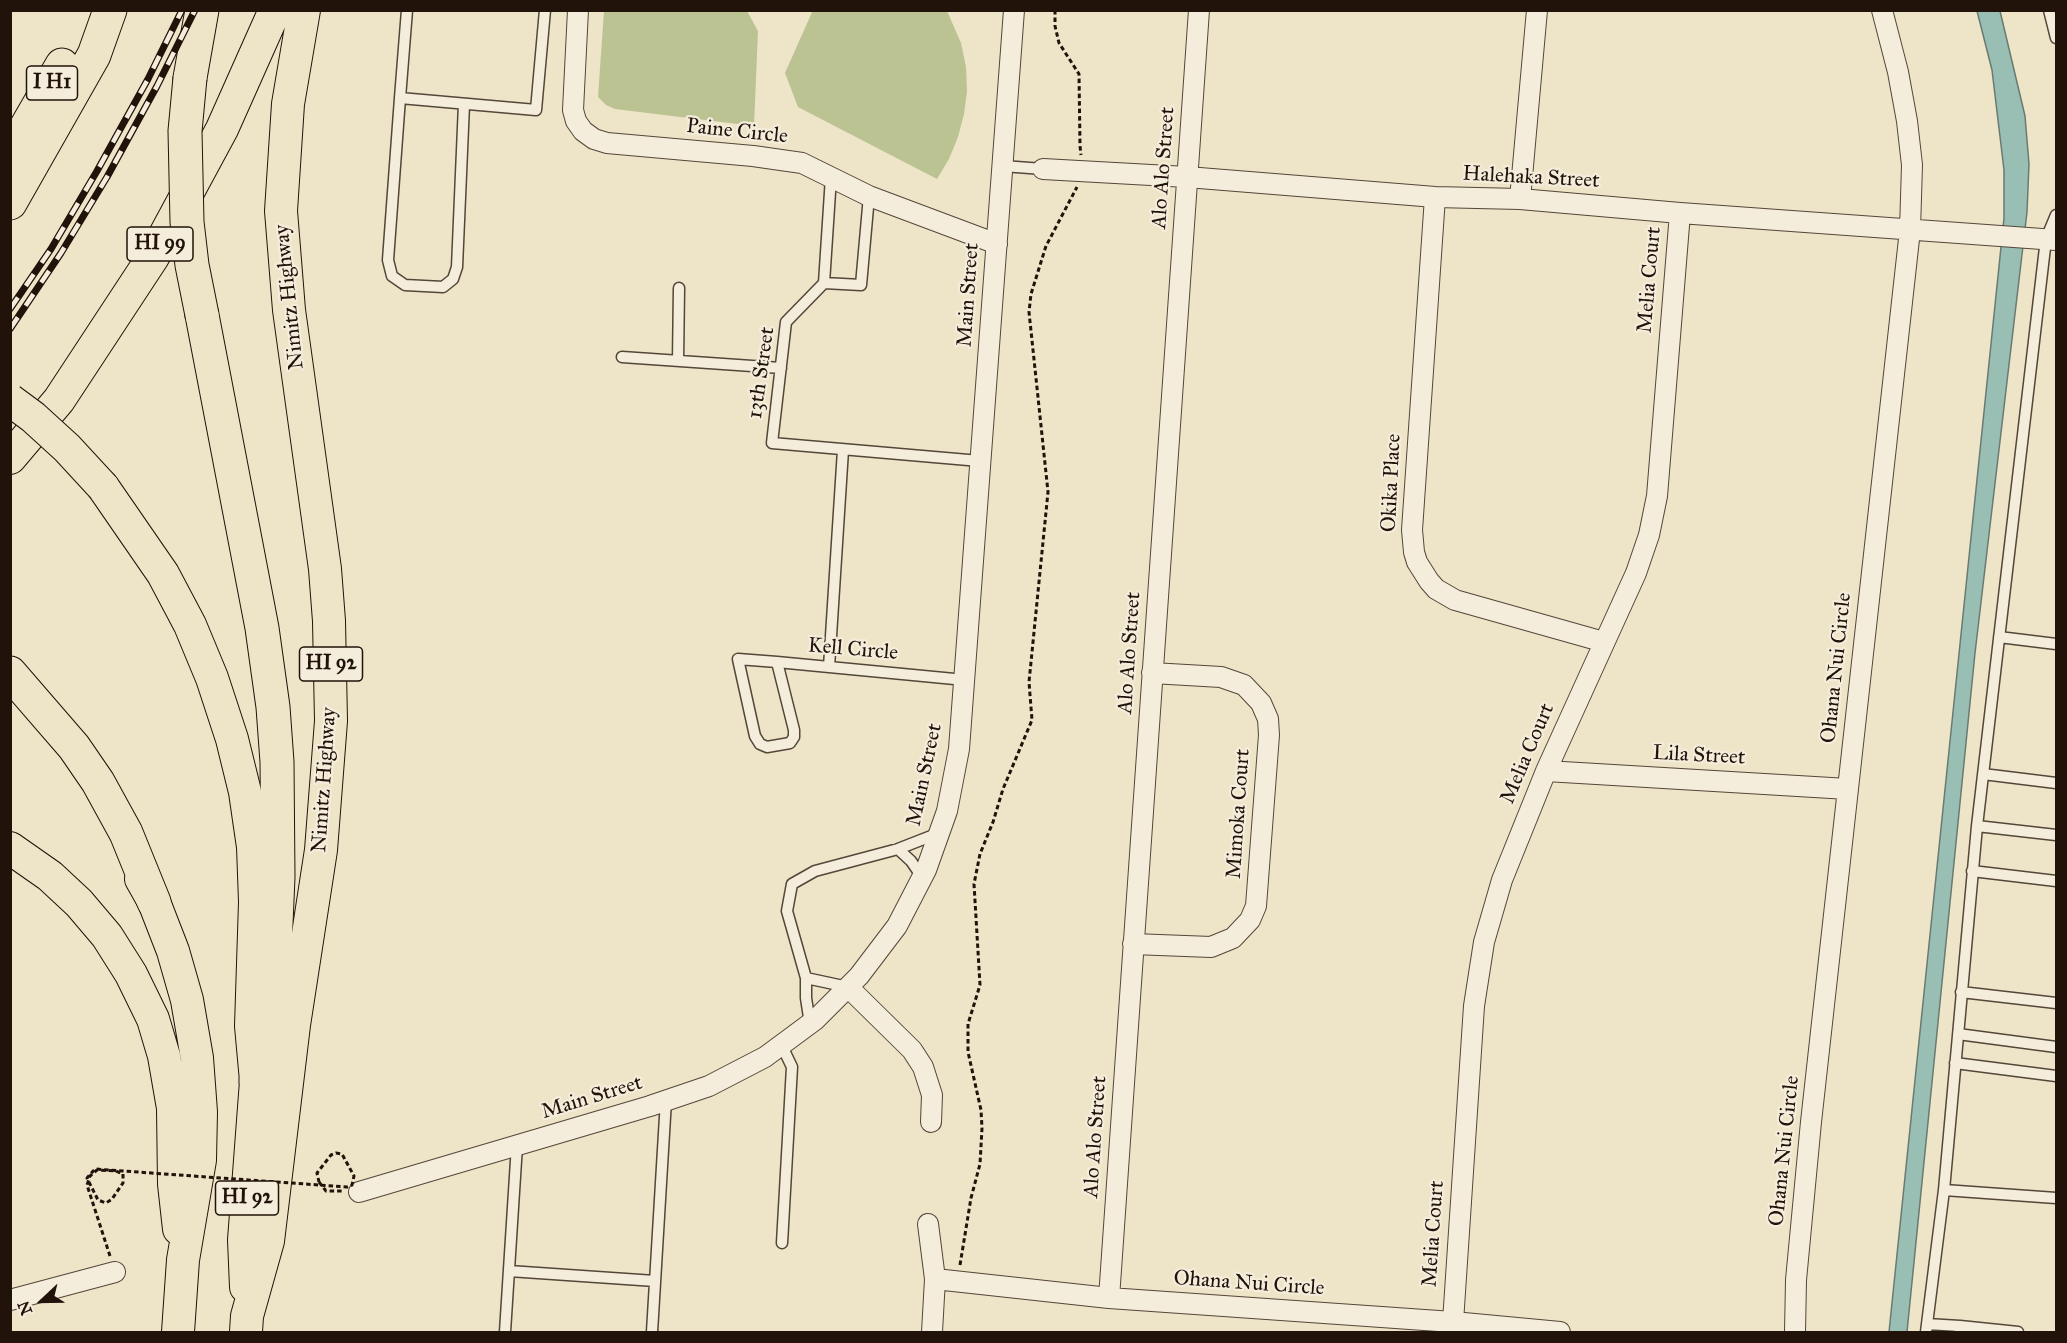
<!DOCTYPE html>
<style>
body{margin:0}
#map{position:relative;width:2067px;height:1343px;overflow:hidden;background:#eee4c7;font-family:"IM FELL Great Primer",serif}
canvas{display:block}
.frame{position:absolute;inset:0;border:12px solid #21120a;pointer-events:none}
.north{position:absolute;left:12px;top:1271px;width:60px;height:60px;-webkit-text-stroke:4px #f4eddb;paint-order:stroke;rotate:248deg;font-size:16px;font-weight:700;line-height:24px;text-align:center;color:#21120a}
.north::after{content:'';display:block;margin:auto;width:21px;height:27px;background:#21120a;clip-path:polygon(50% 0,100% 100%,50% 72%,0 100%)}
</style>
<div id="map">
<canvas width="2067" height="1343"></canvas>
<div class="frame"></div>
<div class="north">N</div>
</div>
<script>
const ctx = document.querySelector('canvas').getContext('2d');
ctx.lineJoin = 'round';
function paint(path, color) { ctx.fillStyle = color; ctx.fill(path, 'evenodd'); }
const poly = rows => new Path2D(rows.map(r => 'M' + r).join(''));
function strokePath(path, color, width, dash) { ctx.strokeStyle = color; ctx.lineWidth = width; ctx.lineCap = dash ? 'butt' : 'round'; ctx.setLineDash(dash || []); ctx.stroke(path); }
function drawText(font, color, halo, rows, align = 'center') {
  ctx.font = font + ' "IM FELL Great Primer",serif'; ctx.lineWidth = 4.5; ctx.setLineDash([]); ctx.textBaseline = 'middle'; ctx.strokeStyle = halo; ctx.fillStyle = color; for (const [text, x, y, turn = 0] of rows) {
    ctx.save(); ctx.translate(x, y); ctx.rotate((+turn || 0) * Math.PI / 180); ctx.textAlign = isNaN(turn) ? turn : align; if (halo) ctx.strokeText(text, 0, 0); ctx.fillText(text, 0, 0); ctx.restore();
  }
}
paint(poly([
 [813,10,947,11,961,43,966,67,967,91,964,114,958,137,949,159,937,179,798,107,785,73],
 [604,11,747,11,758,31,754,126,615,109,606,105,598,97]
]), '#bbc393');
const water = poly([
 [1977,11,2000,11,2025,116,2029,164,2027,212,1975,653,1907,1332,1889,1332,2004,218,2004,170,1992,70,1977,11]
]);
paint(water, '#99bfb5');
strokePath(water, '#697a71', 1.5);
const service = poly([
 [407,10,400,98,536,110,545,10],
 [2049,10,2056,38],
 [400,98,388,260,392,276,405,285,443,287,453,279,457,267,464,104],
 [1003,166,1043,169],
 [831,177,824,283,786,322,772,443,980,461],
 [824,283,861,285,869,196],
 [622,357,781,368],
 [678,361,679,288],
 [1999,637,2056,644],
 [777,662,794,730,794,737,790,743,767,747,760,744,755,736,738,659,777,662,965,680],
 [829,667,843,450],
 [1983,774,2056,783],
 [1977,826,2056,835],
 [898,849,911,861,922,877],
 [1972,871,2056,881],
 [806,978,848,987],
 [1961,992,2056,1003],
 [810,1024,806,998,806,978,787,911,792,884,815,871,898,849,939,833],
 [1958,1034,2056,1047],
 [781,1044,792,1067,782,1243],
 [1955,1063,2056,1076],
 [1944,1190,1977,826,2046,239,2056,215],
 [509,1271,655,1281],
 [1927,1324,1960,1326],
 [505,1332,517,1145],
 [652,1332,666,1100],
 [1926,1332,1944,1190,2056,1198],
 [1960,1332,1960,1326,2018,1332]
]);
const minor = poly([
 [578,10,573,110,576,121,583,131,594,139,607,143,753,156,802,163,869,196,997,244],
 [1043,169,1187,177,1435,197,1520,199,1680,213,2056,240],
 [1435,197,1412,530,1414,552,1417,562,1429,581,1436,589,1455,600,1604,642],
 [1520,199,1537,10],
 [1546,771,1848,789],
 [1133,944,1211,947,1233,938,1250,920,1256,906,1269,735,1268,719,1261,703,1244,685,1221,677,1152,673],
 [848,987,912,1050,923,1067,932,1095,931,1122],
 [359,1192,650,1106,709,1086,765,1057,815,1020,859,976,897,926,926,870,947,811,959,749,1014,10],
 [928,1224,935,1279,932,1332],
 [935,1279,1109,1298,1453,1322,1560,1332],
 [1109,1298,1199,10],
 [10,1300,115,1272],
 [1453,1322,1474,1006,1484,942,1502,880,1546,771,1636,573,1649,535,1657,496,1680,213],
 [1795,1332,1796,1280,1811,1122,1910,230,1912,165,1907,121,1898,72,1882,10]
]);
const primary = poly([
 [10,458,59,400,153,257,222,129,275,10],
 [103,487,163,574,190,625,212,678,232,739,245,792,253,847,255,902,251,1026,256,1081,244,1240,246,1287],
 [10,848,50,876,79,903,107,936,131,974,153,1019,164,1056,173,1108,174,1184,179,1229],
 [141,879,154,902,173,951,187,1000,197,1058,201,1112,200,1160,183,1260,178,1332],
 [246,1332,247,1316,268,1241,294,1025,321,850,331,721,329,621,325,569,289,310,281,211,288,104,304,10]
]);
const motorway = poly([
 [190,78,202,10],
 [10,155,62,65],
 [10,203,94,55,110,10],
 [202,315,262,628,273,707,277,762,278,877,272,1018,256,1081],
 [10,673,74,747,98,782,126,833,154,902]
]);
strokePath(service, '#544639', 13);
strokePath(minor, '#544639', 22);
strokePath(primary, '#21120a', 34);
strokePath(motorway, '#21120a', 35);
strokePath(poly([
 [1055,10,1055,26,1059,43,1079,74,1080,146,1081,155],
 [319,1182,326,1191,342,1191],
 [110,1256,87,1185,90,1176,97,1170,116,1171,123,1174],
 [960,1265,971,1198,980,1164,982,1128,981,1110,968,1052,968,1024,980,985,974,884,980,854,993,822,1003,789,1032,720,1029,682,1048,492,1029,312,1031,294,1046,246,1077,187]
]), '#21120a', 3, [4.5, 3]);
strokePath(service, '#f4eddb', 10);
strokePath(minor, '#f4eddb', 20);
strokePath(primary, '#eee4c7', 32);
strokePath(motorway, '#eee4c7', 33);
const rail = poly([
 [10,309,51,249,97,171,148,79,182,10],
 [10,329,61,253,107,177,157,86,195,10]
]);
strokePath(rail, '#21120a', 7);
strokePath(rail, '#f4eddb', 4.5, [14]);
const primaryBridge = poly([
 [10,400,33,417,67,448,103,487]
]);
const motorwayBridge = poly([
 [190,78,185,131,187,222,192,265,202,315]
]);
strokePath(primaryBridge, '#21120a', 34, []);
strokePath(motorwayBridge, '#21120a', 35, []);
strokePath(poly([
 [123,1174,123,1183,112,1199,106,1203,98,1200,87,1178,95,1169,347,1187,352,1185,354,1176,342,1154,336,1153,331,1155,317,1173,319,1182]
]), '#21120a', 3, [4.5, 3]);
strokePath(primaryBridge, '#eee4c7', 32);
strokePath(motorwayBridge, '#eee4c7', 33);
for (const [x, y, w] of [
 [52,83,51],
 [160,244,66],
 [331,664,63],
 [247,1198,63]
]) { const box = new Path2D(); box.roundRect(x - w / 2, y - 17, w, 34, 4.5); ctx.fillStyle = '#f4eddb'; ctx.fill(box); strokePath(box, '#21120a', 1.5); }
drawText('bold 20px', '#21120a', null, [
 ["I H1",52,83],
 ["HI 99",160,244],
 ["HI 92",331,664],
 ["HI 92",247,1198]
]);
drawText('21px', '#21120a', '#f4eddb', [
 ["Paine Circle",737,132,6],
 ["Alo Alo Street",1164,168,-86],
 ["Halehaka Street",1531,178,3],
 ["Melia Court",1650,280,-85],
 ["Main Street",969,295,-86],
 ["Nimitz Highway",290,297,-96],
 ["13th Street",762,373,-82],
 ["Okika Place",1392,483,-87],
 ["Kell Circle",853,650,5],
 ["Alo Alo Street",1130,653,-86],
 ["Ohana Nui Circle",1837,668,-84],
 ["Melia Court",1528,754,-67],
 ["Lila Street",1699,756,3],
 ["Main Street",925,775,-78],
 ["Nimitz Highway",325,780,-86],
 ["Mimoka Court",1239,814,-86],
 ["Main Street",592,1098,-17],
 ["Alo Alo Street",1096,1137,-86],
 ["Ohana Nui Circle",1785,1151,-84],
 ["Melia Court",1434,1234,-86],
 ["Ohana Nui Circle",1249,1284,4]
]);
</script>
